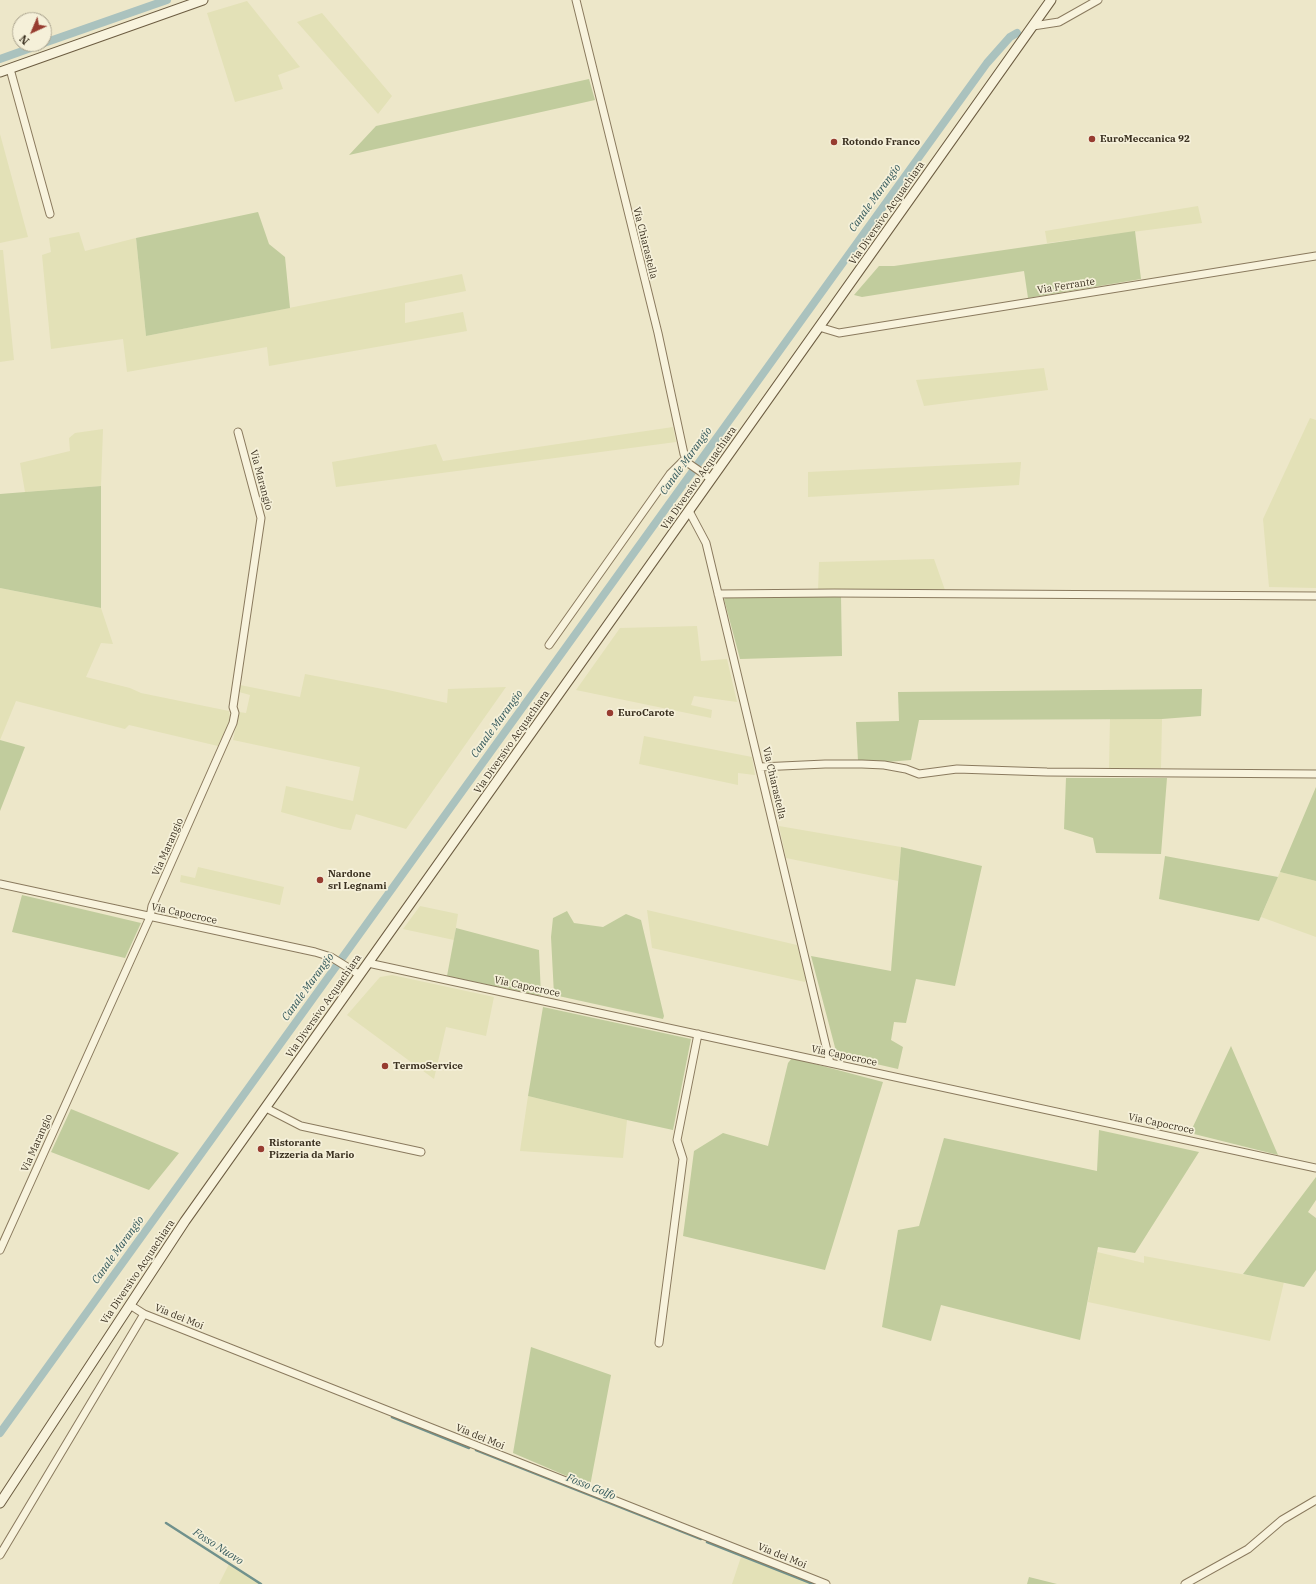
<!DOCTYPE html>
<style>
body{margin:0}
#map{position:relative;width:1316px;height:1584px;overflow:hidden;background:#ede7c9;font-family:"IBM Plex Serif",serif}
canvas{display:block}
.north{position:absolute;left:12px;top:12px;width:40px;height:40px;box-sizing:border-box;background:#f5f0d9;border:1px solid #aba48f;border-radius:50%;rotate:224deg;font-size:11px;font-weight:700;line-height:16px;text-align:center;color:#3b3121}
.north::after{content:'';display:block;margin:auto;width:14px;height:18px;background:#973c30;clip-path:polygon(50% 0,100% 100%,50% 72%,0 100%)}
</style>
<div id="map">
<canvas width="1316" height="1584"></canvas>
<div class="north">N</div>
</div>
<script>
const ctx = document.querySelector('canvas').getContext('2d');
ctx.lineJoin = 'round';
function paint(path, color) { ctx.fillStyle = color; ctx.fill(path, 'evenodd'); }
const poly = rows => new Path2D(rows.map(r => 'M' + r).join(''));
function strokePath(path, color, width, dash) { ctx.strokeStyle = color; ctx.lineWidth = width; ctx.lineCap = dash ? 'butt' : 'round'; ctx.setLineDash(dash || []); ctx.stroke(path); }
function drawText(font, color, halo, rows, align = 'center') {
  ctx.font = font + ' "IBM Plex Serif",serif'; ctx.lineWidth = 3.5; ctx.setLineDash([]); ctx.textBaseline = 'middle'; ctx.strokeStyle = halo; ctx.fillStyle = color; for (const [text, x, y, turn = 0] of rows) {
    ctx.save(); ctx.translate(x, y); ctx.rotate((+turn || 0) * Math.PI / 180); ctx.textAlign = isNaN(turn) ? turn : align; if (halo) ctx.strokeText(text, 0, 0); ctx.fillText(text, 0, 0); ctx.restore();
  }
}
paint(poly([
 [247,1,300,67,278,75,283,89,235,102,207,13],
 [322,13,392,96,378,114,297,22],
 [0,134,28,237,0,243],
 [1198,206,1202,223,1047,243,1045,231],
 [79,232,85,251,136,238,146,336,462,274,466,291,405,303,405,323,463,312,467,331,269,366,267,347,127,372,123,339,51,349,42,255,51,252,49,238],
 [0,250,3,250,14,360,0,362],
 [1044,368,1048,390,924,406,916,380],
 [1310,418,1316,420,1316,588,1269,587,1263,519],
 [673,427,676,442,336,487,332,462,436,444,443,461],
 [103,429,101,486,25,492,20,463,70,451,69,438,75,433],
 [1021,462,1019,485,808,497,808,472],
 [934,559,945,590,818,591,819,562],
 [0,588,101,608,113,644,101,643,86,677,130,688,141,693,229,711,231,721,218,746,129,725,125,729,16,701,0,740],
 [697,626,701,661,727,659,737,702,694,696,691,705,712,710,711,718,576,690,620,628],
 [305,674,388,690,447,703,448,689,506,687,406,829,356,814,351,830,342,829,281,812,286,786,353,801,360,767,233,740,239,712,246,713,250,695,239,692,240,685,300,697],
 [1110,719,1162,719,1161,768,1109,768],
 [644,736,752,757,755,775,738,773,738,785,639,764],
 [779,826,901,847,898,881,786,858],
 [198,867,284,887,280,905,180,882,181,875,195,878],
 [1280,872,1316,881,1316,937,1261,917],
 [420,906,458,914,454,940,403,929],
 [647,910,797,945,806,980,805,982,652,948],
 [392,975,494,997,486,1036,446,1027,434,1079,347,1015,380,977],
 [528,1096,627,1120,623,1158,520,1151],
 [1097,1252,1144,1263,1144,1256,1284,1282,1270,1341,1088,1302],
 [741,1557,815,1584,732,1584],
 [229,1564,263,1584,219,1584]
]), '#e3e1b7');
paint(poly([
 [589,79,595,100,349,155,376,126],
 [258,212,269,244,285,257,290,308,146,336,136,238],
 [1135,231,1141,279,1028,298,1024,271,862,297,854,295,879,266,894,266],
 [101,486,101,608,0,588,0,494],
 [729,596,841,596,842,656,740,659,724,599],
 [1202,689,1201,716,1162,719,919,720,911,760,887,762,858,761,856,722,899,721,898,692],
 [0,740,25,747,0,811],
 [1066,778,1167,778,1161,854,1096,853,1093,838,1064,829],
 [1316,787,1316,881,1280,872],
 [901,847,982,866,955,986,916,979,906,1023,894,1022,891,1040,903,1047,898,1069,837,1055,811,956,891,971],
 [1165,856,1278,877,1259,921,1159,899],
 [22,895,141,923,125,958,12,932],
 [567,911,574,923,603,927,626,914,641,920,664,1016,663,1019,554,995,551,937,553,918],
 [456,928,539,950,541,996,447,976],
 [543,1007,691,1039,673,1130,627,1120,528,1096],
 [1231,1046,1278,1155,1190,1133],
 [792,1058,883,1082,825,1270,683,1236,694,1151,723,1133,768,1146,788,1063],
 [71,1109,179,1153,149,1190,51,1152],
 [1099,1130,1199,1152,1135,1253,1098,1247,1080,1340,941,1305,931,1341,882,1327,898,1230,919,1226,944,1138,1097,1171],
 [1316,1177,1316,1200,1308,1212,1316,1218,1316,1270,1304,1287,1243,1274],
 [531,1347,611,1375,590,1486,513,1453],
 [1029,1577,1057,1584,1027,1584]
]), '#c1cc9d');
strokePath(poly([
 [392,1417,469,1448],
 [476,1450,701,1539],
 [166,1523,261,1584],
 [707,1542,813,1584]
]), '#70918c', 2.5);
strokePath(poly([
 [44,43,167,0],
 [0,59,42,44],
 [0,1433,937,132,987,63,1010,37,1017,33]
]), '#aac2be', 8);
const street = poly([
 [576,0,658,333,684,454,688,463,711,479],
 [1033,26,1059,22,1098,0],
 [10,69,50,214],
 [819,327,839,333,1316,256],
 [689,511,706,543,830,1063],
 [718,594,834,593,1316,596],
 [549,645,670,474,685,459],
 [760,767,825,764,862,764,884,765,906,769,919,774,957,769,1047,772,1316,774],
 [0,884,315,952,331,957,360,975],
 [368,963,1316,1168],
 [266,1108,301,1126,421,1152],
 [0,1250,150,917,152,906,233,723,235,713,233,707,261,518,238,432],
 [130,1305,144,1314,826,1584],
 [659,1343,683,1159,677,1140,698,1034],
 [0,1555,144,1314],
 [1185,1584,1248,1549,1282,1520,1316,1500]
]);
const secondary = poly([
 [0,72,203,0],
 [0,1503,185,1221,1051,0]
]);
strokePath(street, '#8a7a5e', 9);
strokePath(secondary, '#6c5c41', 11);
strokePath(street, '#f8f3dd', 7);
strokePath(secondary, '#f8f3dd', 9);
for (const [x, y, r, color] of [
 [1092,139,4,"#973c30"],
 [834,142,4,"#973c30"],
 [610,713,4,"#973c30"],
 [320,880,4,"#973c30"],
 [385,1066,4,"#973c30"],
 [261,1149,4,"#973c30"]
]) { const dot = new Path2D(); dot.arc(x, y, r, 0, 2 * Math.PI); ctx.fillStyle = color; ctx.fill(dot); strokePath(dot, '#f5f0d9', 1.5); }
drawText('bold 10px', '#3b3121', '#f5f0d9', [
 ["EuroMeccanica 92",1100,139],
 ["Rotondo Franco",842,142],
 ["EuroCarote",618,713],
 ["Nardone",328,874],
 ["srl Legnami",328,886],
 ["TermoService",393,1066],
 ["Ristorante",269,1143],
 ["Pizzeria da Mario",269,1155]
], 'left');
drawText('10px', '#3b3121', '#f5f0d9', [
 ["Via Diversivo Acquachiara",887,213,-55],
 ["Via Chiarastella",645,243,76],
 ["Via Ferrante",1066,286,-9],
 ["Via Diversivo Acquachiara",699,478,-55],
 ["Via Marangio",261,480,75],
 ["Via Diversivo Acquachiara",512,742,-55],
 ["Via Chiarastella",774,783,77],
 ["Via Marangio",168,847,-66],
 ["Via Capocroce",184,914,12],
 ["Via Capocroce",527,987,12],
 ["Via Diversivo Acquachiara",324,1006,-55],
 ["Via Capocroce",844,1056,12],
 ["Via Capocroce",1161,1124,12],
 ["Via Marangio",37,1143,-66],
 ["Via Diversivo Acquachiara",138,1272,-56],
 ["Via dei Moi",179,1317,22],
 ["Via dei Moi",480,1437,22],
 ["Via dei Moi",782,1556,22]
]);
drawText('italic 11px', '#31575a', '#f5f0d9', [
 ["Canale Marangio",875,198,-54],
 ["Canale Marangio",686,461,-54],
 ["Canale Marangio",497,724,-54],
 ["Canale Marangio",308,987,-54],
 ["Canale Marangio",118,1250,-54],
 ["Fosso Golfo",591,1487,22],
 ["Fosso Nuovo",218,1547,33]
]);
</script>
